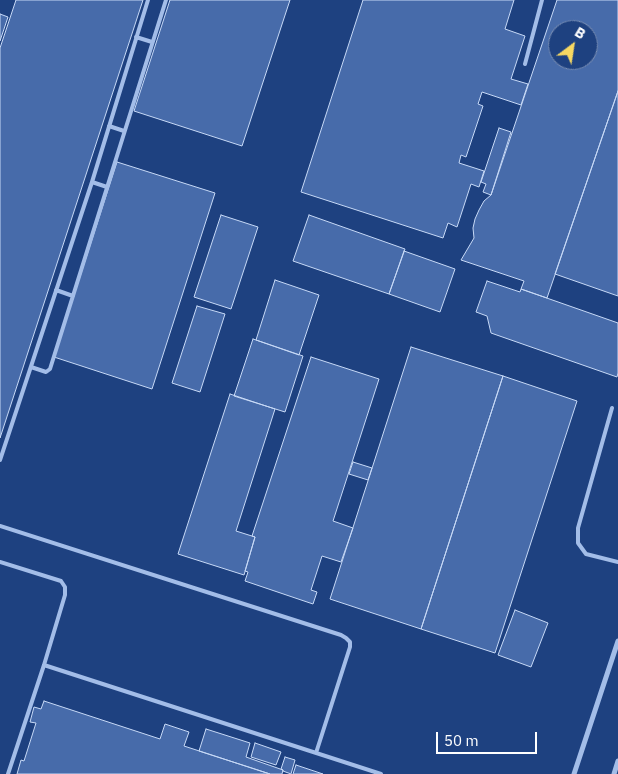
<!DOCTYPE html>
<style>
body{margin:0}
#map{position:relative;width:618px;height:774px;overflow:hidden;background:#1e4180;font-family:"IBM Plex Sans",sans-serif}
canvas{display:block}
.north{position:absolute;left:548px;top:20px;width:50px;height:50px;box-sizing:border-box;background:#1e4180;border:1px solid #788db3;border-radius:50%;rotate:31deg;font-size:14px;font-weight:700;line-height:20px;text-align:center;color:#fff}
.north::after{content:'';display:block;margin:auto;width:18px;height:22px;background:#f7d862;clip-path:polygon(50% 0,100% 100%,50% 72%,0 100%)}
.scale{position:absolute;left:436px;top:732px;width:101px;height:22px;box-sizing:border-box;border:2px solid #fff;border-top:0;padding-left:6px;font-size:15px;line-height:18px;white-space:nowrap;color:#fff;-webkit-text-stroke:4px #1e4180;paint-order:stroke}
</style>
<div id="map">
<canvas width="618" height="774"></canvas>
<div class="north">B</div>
<div class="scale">50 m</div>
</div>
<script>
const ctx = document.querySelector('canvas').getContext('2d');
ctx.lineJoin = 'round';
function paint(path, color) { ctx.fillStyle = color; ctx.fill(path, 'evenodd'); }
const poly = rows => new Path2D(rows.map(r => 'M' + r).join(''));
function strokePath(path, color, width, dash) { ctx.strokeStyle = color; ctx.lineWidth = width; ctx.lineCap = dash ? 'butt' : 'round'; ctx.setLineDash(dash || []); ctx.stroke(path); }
const building = poly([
 [16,0,143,0,0,438,0,48,16,0],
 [170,0,290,0,242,146,134,111,170,0],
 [363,0,514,0,505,29,525,36,511,79,528,84,521,105,482,92,478,104,483,106,466,157,461,155,459,163,484,171,479,187,471,184,457,227,448,223,443,238,301,192,363,0],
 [557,0,618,0,618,91,547,298,521,289,524,281,461,260,474,238,473,228,475,219,479,210,484,201,491,195,557,0],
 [558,30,588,30,588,60,558,60,558,30],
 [0,14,8,17,0,41,0,14],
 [618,91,618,296,555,274,618,91],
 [499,128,511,132,491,195,483,192,486,184,481,182,499,128],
 [117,162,215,193,152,389,54,357,117,162],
 [221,215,258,227,231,309,194,297,221,215],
 [309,215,405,249,389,294,293,261,309,215],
 [404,251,455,269,440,312,389,294,404,251],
 [275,280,319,295,299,355,256,340,275,280],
 [487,281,520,292,521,289,618,323,618,373,617,377,491,333,487,316,476,312,487,281],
 [197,306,225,314,200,392,172,383,197,306],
 [253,339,303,356,285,412,234,396,253,339],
 [411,347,503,376,421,629,330,599,411,347],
 [311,357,379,379,333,521,353,528,341,562,322,556,311,590,317,592,313,604,245,581,248,572,245,571,255,537,252,536,311,357],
 [503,376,577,401,495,653,421,629,503,376],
 [230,394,275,409,236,531,255,537,244,575,178,554,230,394],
 [353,462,372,468,368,480,349,474,353,462],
 [515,610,548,623,531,667,498,655,515,610],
 [44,701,160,739,165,724,189,732,184,746,270,774,17,774,21,760,24,761,36,723,30,722,34,707,41,709,44,701],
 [206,729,250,743,246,757,283,770,282,774,270,774,199,751,206,729],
 [255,743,281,752,276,765,251,757,255,743],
 [285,757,295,760,291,774,283,771,283,770,281,769,285,757],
 [296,765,323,774,293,774,296,765]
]);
paint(building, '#476baa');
strokePath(building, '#c7d9f6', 1);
strokePath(poly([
 [136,37,152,42],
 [525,64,542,0],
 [109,126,124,131],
 [92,182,107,187],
 [56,290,73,296],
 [31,367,46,372,50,369,166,0],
 [612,408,578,528,578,543,586,554,618,562],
 [0,460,92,182,148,0],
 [0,526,341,635,346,638,350,642,350,647,316,753],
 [0,562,61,581,65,587,65,595,44,665,8,774],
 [44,665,381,774]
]), '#a3bde8', 4);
strokePath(poly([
 [574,774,618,641],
 [614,774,618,761]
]), '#a3bde8', 5);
</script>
